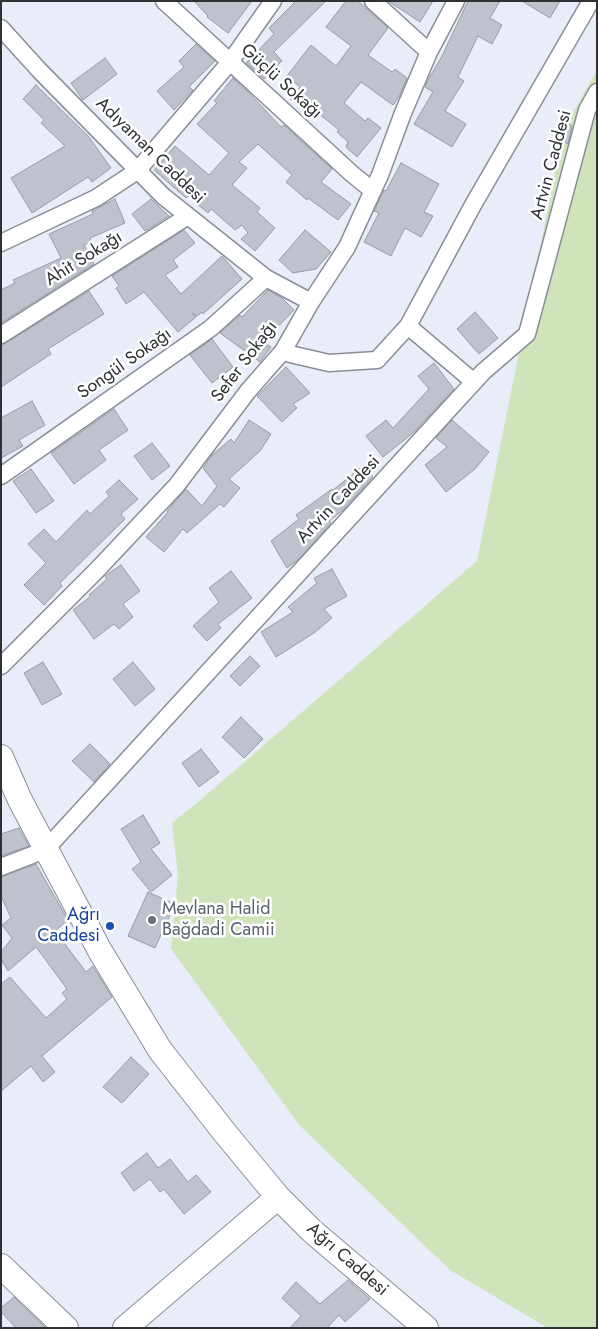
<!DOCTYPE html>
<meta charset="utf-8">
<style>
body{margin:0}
#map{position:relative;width:598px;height:1329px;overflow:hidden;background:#e8edf9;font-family:Jost,sans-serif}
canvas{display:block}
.frame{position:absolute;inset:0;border:2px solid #2f3135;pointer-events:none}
</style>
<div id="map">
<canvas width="598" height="1329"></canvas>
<div class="frame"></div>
</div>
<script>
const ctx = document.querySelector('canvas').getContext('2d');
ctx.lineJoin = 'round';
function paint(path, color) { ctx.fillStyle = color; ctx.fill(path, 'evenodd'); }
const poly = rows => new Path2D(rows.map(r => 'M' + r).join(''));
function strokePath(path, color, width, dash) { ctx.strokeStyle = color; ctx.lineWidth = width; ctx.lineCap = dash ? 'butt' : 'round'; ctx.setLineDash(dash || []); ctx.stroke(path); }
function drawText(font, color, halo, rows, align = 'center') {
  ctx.font = font + ' Jost,sans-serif'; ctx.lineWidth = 5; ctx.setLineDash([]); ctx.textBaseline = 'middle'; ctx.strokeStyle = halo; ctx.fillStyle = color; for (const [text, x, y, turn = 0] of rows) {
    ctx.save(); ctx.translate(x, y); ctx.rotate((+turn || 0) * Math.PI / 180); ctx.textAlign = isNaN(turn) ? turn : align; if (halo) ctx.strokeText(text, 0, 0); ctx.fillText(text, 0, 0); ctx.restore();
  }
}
paint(poly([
 [597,70,597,1328,548,1328,450,1270,300,1126,171,949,178,875,172,823,198,802,477,561,564,129]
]), '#d0e4bb');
const building = poly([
 [194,1,252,1,228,33,207,17,208,16,194,1],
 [296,1,326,1,274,52,282,61,264,79,246,63,274,34,269,28,296,1],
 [346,1,358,1,388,28,368,55,392,72,395,69,407,78,399,97,393,105,361,82,344,103,365,121,368,118,381,128,357,157,346,147,348,142,337,132,339,130,307,104,303,109,290,99,300,87,287,76,311,45,336,66,351,46,326,27,346,1],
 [388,1,433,1,420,22,388,1],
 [468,1,500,1,490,18,502,25,492,44,478,36,458,77,464,81,445,111,466,124,452,147,414,124,433,92,425,87,429,78,441,58,468,1],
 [522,1,560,1,550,18,522,1],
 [196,44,215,61,189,87,193,90,174,110,157,91,184,67,179,61,196,44],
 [105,58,117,74,83,100,71,83,105,58],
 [233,78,251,95,281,127,284,125,332,169,321,182,351,204,338,220,308,198,307,200,286,182,292,175,258,144,239,162,247,168,232,185,260,208,257,212,275,228,255,251,241,239,248,233,242,225,235,230,211,209,208,213,188,196,186,198,154,170,175,146,209,175,229,153,197,124,217,103,214,101,233,78],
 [36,85,89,137,111,168,92,182,88,177,32,213,11,178,65,146,41,123,44,120,23,99,36,85],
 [567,123,572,126,568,144,559,140,567,123],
 [401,163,439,184,424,212,433,216,421,237,405,228,391,256,364,242,379,213,374,211,384,190,386,191,401,163],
 [115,199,125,223,90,238,91,242,84,245,94,264,1,323,1,290,15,283,13,280,61,258,49,234,93,214,92,211,115,199],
 [151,199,169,216,145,231,132,214,151,199],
 [184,230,195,243,173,260,178,267,165,275,181,294,222,256,242,279,203,314,202,312,197,316,192,313,196,317,178,332,144,292,126,304,116,288,119,286,112,276,184,230],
 [305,230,331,252,316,269,293,273,279,260,305,230],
 [268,290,282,298,294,310,263,342,271,347,260,362,220,333,240,315,242,317,268,290],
 [89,291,104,314,48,349,51,354,1,387,1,345,6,343,89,291],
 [475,312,498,338,479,354,457,329,475,312],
 [212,339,233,367,212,383,190,355,212,339],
 [434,363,454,389,414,432,383,457,366,436,386,420,393,428,429,389,418,376,434,363],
 [286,367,310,393,293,404,297,408,282,422,257,396,286,367],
 [32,401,45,425,19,440,23,446,1,458,1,418,32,401],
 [114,409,128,430,99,450,106,460,74,484,51,453,114,409],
 [249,420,271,434,260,451,229,479,240,488,224,507,220,504,187,533,183,529,164,552,146,537,168,512,167,511,186,489,202,506,217,486,203,468,212,455,231,439,234,443,249,420],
 [452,420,489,452,475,469,446,492,425,465,447,447,436,438,452,420],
 [152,443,170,466,152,480,134,456,152,443],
 [364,465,373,477,343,510,329,521,331,523,299,559,287,568,271,541,299,519,296,515,332,489,333,490,364,465],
 [31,469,54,501,36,513,13,481,31,469],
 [119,480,138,499,121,514,125,519,60,583,62,586,44,605,24,585,46,563,28,544,44,529,56,542,87,510,90,514,109,496,106,492,119,480],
 [121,565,140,591,123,604,133,617,119,629,114,624,94,639,73,610,91,596,89,595,107,579,105,576,121,565],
 [332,569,347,596,324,609,332,618,314,633,276,657,261,632,293,612,288,607,317,583,314,578,332,569],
 [231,571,252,598,218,624,221,628,207,641,193,626,219,602,209,588,231,571],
 [250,656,260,666,240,686,230,676,250,656],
 [43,662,62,694,42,705,24,673,43,662],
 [133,662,155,689,135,706,113,679,133,662],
 [241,717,263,739,244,758,222,737,241,717],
 [90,744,110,764,94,782,72,761,90,744],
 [201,749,219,772,199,787,182,763,201,749],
 [143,815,160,843,151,849,172,875,151,892,132,869,141,862,121,829,143,815],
 [19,828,29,846,1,856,1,834,19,828],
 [36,864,68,920,55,931,86,972,93,966,94,968,112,997,42,1056,55,1072,43,1082,31,1066,1,1091,1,984,10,977,46,1018,67,999,62,993,67,989,36,947,8,971,1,959,1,952,12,938,2,925,11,918,1,896,1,877,36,864],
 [148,892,175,904,155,948,128,936,148,892],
 [131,1057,149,1074,122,1103,103,1087,131,1057],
 [147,1153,158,1168,170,1159,188,1182,196,1175,211,1192,184,1214,164,1189,160,1192,150,1179,134,1191,121,1173,147,1153],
 [348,1280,370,1299,345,1322,339,1315,327,1328,290,1328,301,1316,282,1298,296,1282,320,1304,348,1280],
 [14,1297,46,1328,16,1328,1,1312,1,1308,14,1297]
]);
paint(building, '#bdc2cd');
strokePath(building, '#979ca7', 1);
const street = poly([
 [164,1,351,173,373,191],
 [373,1,429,52],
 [1,28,39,70,163,196,266,278,311,302],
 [1,243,96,198,137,171,230,62,273,1],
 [408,326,474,382],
 [1,335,188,216],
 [283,351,290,354,329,363,377,360,408,326,473,205,591,1],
 [1,476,211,328,266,278],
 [1,666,96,571,177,485,248,391,283,351,311,302,347,247,380,175,403,113,429,52,456,1],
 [1,867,45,850,483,372,527,334,587,110,597,92]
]);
const secondary = poly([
 [1,757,20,800,100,951,160,1050,225,1133,278,1197,312,1231,426,1328],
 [1,1266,66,1328],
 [125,1328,278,1197]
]);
strokePath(street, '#898e98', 19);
strokePath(secondary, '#898e98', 26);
strokePath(street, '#fff', 16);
strokePath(secondary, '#fff', 24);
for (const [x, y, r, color] of [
 [152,920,5,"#6b7280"],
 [110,926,5,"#1a4fb4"]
]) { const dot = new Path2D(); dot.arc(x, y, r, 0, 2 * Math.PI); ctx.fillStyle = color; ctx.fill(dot); strokePath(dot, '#fff', 2); }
drawText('18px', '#2f3135', '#fff', [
 ["Güçlü Sokağı",281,82,42],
 ["Adıyaman Caddesi",150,151,44],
 ["Artvin Caddesi",552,165,-75],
 ["Ahit Sokağı",84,259,-32],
 ["Sefer Sokağı",245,362,-53],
 ["Songül Sokağı",125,364,-35],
 ["Artvin Caddesi",339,500,-47],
 ["Ağrı Caddesi",347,1260,41]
]);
drawText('18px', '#5b616d', '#fff', [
 ["Mevlana Halid",162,910],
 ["Bağdadi Camii",162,931]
], 'left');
drawText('18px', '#164399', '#fff', [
 ["Ağrı",100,916],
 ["Caddesi",100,937]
], 'right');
</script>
